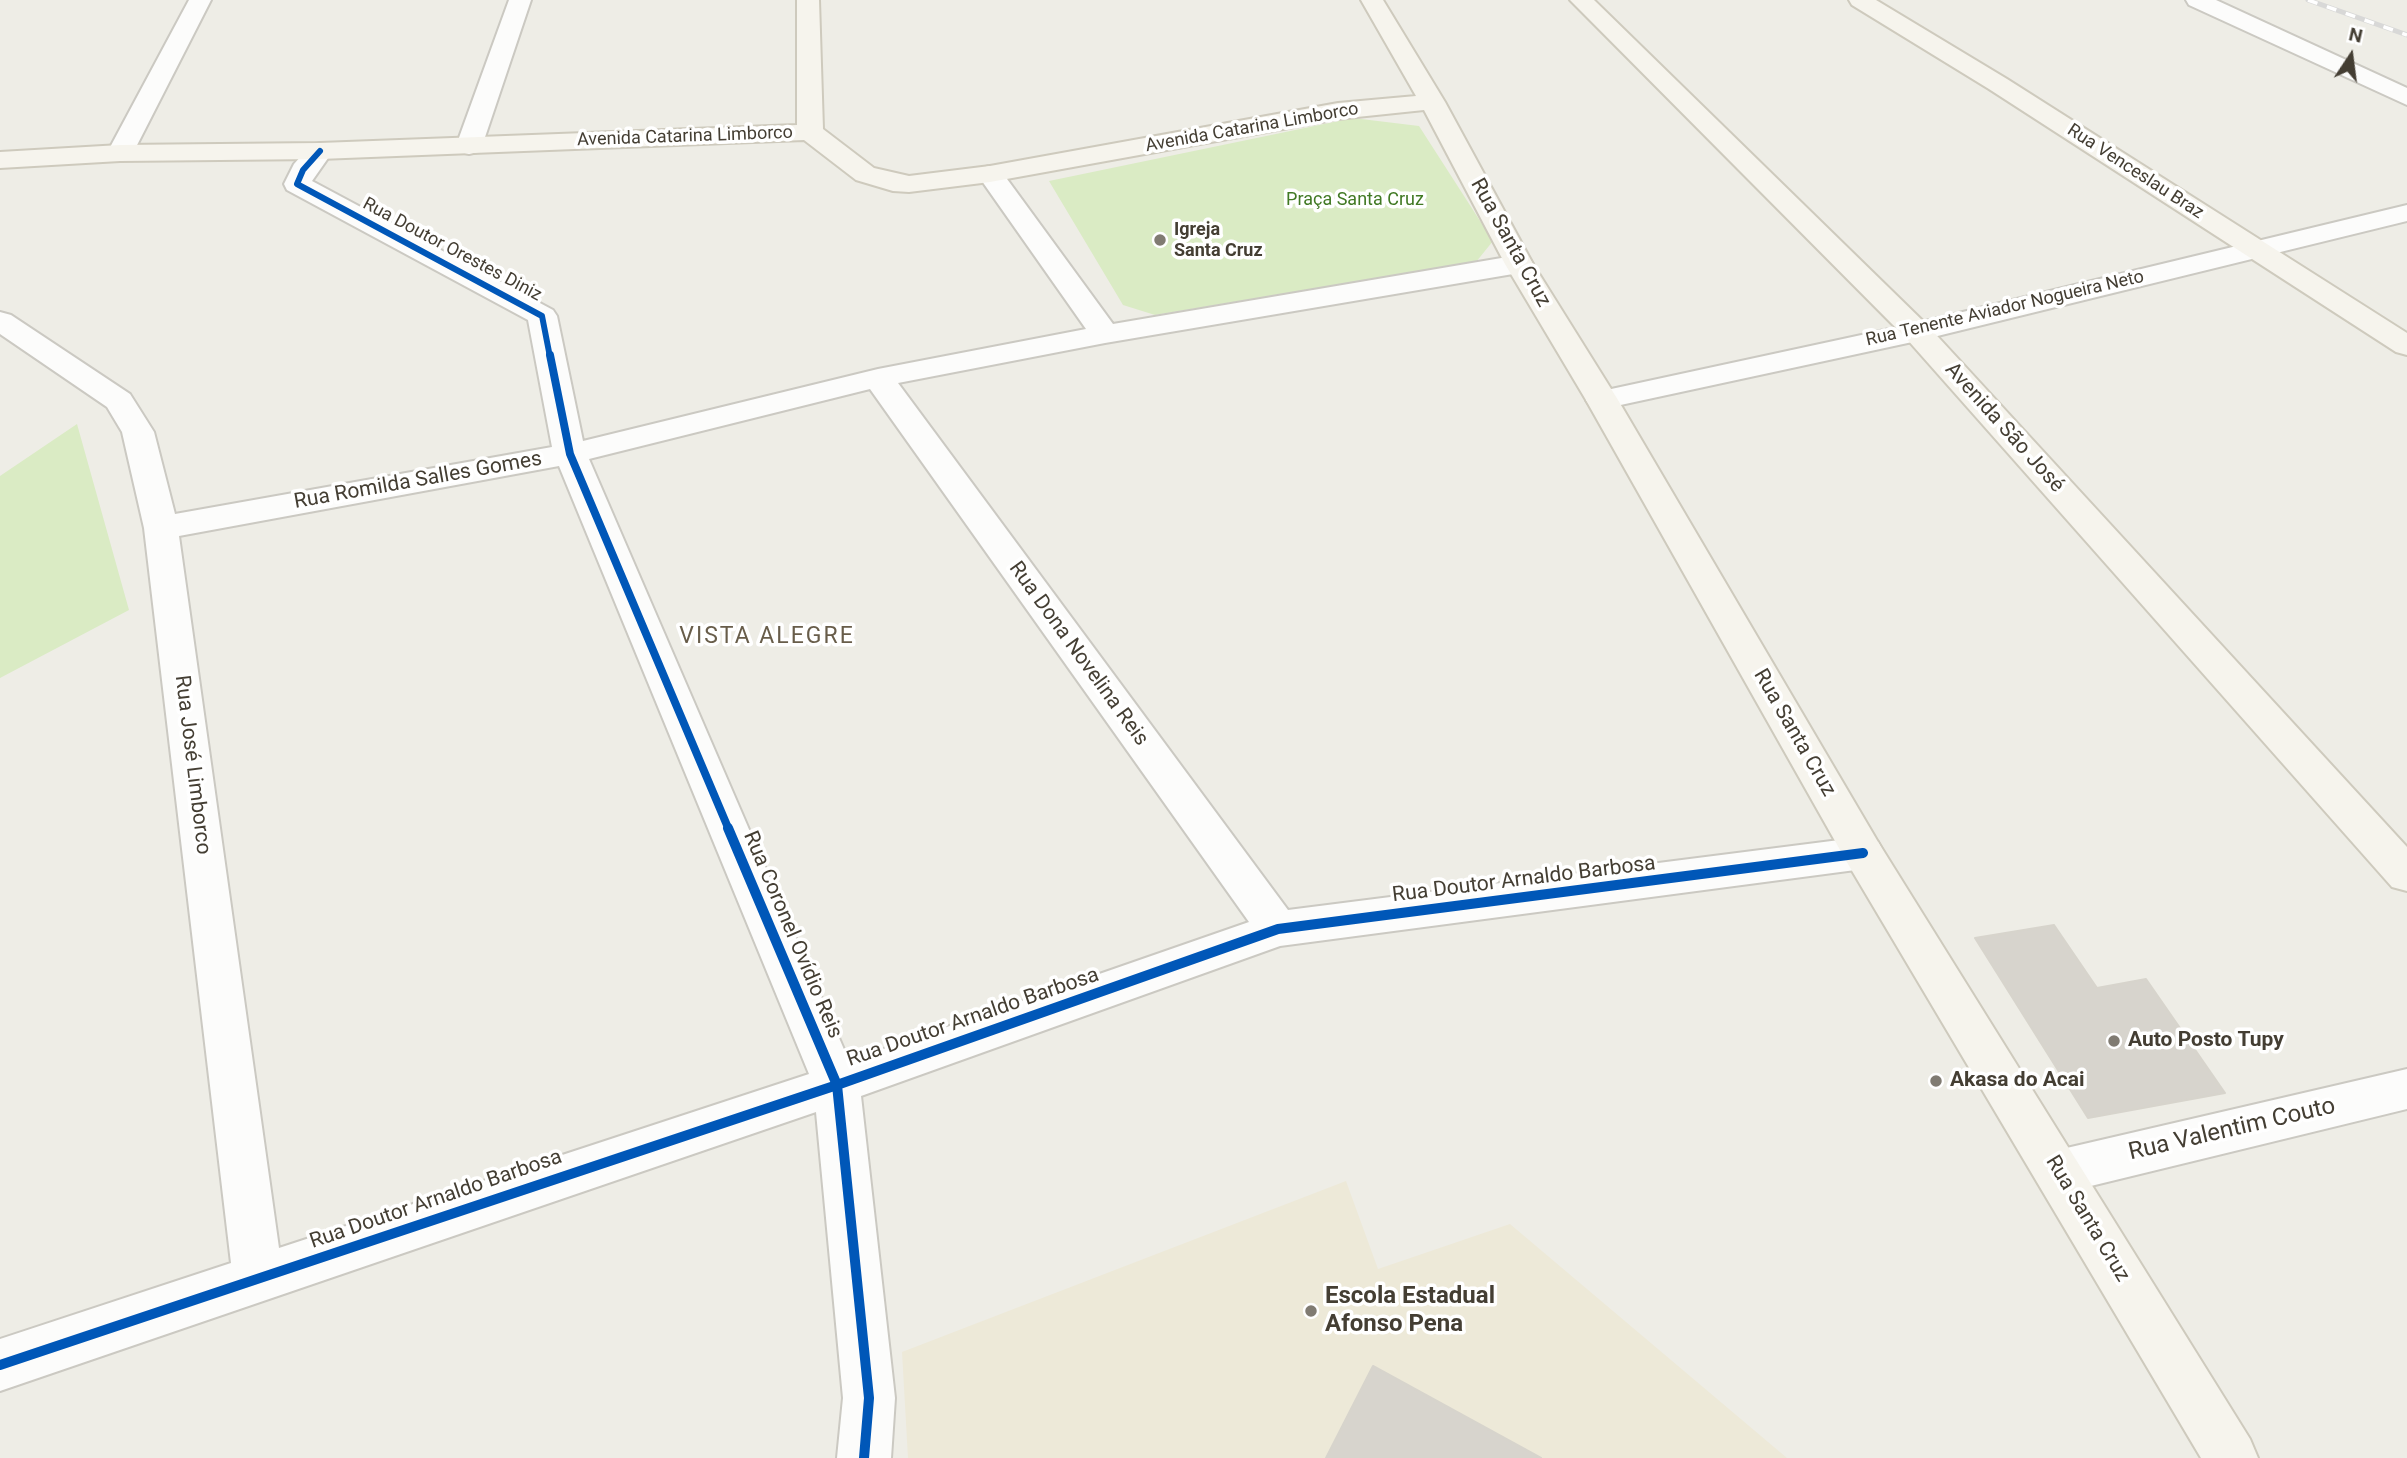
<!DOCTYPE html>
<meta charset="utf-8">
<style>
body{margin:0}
#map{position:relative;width:2407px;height:1458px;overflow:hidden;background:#eeede6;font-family:Roboto,sans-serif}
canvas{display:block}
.north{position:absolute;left:2316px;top:21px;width:70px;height:70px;-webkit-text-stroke:5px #fff;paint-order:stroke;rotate:13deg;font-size:19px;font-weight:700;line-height:28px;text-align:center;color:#443e33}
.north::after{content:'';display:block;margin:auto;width:24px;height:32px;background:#443e33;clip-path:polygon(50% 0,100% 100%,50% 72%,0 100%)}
</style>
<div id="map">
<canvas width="2407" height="1458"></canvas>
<div class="north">N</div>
</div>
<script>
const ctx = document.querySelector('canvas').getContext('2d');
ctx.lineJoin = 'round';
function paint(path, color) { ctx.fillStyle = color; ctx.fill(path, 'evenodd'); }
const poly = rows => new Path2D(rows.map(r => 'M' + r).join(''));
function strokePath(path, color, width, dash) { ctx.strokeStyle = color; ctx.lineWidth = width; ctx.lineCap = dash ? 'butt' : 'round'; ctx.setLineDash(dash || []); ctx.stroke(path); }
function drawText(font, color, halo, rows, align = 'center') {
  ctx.font = font + ' Roboto,sans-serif'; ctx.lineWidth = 7; ctx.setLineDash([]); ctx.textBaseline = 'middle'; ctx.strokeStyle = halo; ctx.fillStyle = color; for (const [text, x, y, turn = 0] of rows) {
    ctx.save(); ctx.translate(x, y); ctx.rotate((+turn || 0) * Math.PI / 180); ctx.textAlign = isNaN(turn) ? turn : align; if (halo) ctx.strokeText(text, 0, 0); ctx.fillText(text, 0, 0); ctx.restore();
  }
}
paint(poly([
 [1346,1181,1378,1269,1510,1224,1787,1458,908,1458,902,1352]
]), '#ede9d8');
paint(poly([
 [1353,118,1419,126,1493,241,1476,262,1155,315,1123,305,1049,181],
 [77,424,129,610,0,678,0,476]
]), '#daebc4');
const building = poly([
 [2054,925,2097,988,2146,979,2225,1093,2088,1118,1975,938,2054,925],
 [1373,1366,1541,1458,1326,1458,1373,1366]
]);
paint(building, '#d7d4cd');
strokePath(building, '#d7d4cc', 2);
const street = poly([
 [189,0,211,0,133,153,129,159,120,161,111,159,107,153,189,0],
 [509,0,531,0,482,146,478,152,469,154,460,152,456,146,509,0],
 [2186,0,2216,0,2407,88,2407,105,2189,5,2186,0],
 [320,143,329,145,333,151,312,181,553,310,557,316,583,441,878,369,1086,329,977,174,981,168,990,166,999,168,1113,324,1519,255,1529,258,1533,264,1529,270,1519,273,1105,343,898,383,1288,910,1863,837,1878,842,1884,853,1878,864,1863,869,1280,946,861,1096,895,1398,891,1458,837,1458,843,1398,816,1112,0,1391,0,1339,231,1263,144,528,122,432,107,407,0,334,0,312,11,315,130,394,154,432,175,514,552,447,528,320,287,190,284,184,294,164,311,145,320,143],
 [870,389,1249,922,849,1061,589,459,870,389],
 [559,466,809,1074,279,1248,179,536,559,466],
 [2407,205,2407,221,1917,341,1602,409,1591,407,1586,400,1591,393,1602,391,1917,323,2407,205],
 [2407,1069,2407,1109,2058,1194,2041,1187,2034,1172,2041,1157,2058,1150,2407,1069]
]);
const secondary = poly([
 [797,0,819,0,823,129,874,168,909,176,990,166,1338,103,1416,96,1361,0,1383,0,1445,102,1533,264,1618,400,1878,842,2250,1439,2258,1458,2201,1458,1848,864,1586,400,1505,264,1424,110,1338,119,990,182,909,192,893,191,856,180,804,140,320,159,120,161,0,168,0,152,120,145,320,143,797,125,797,0],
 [1570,0,1594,0,1928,326,2407,847,2407,891,2392,887,1906,338,1570,0],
 [1849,0,1876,0,2007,79,2407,333,2407,355,2396,352,1989,89,1852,5,1849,0]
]);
strokePath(street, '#cbc9c2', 4);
strokePath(secondary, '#cecabd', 4);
paint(street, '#fcfcfb');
paint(secondary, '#f6f4ed');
const rail = poly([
 [2308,0,2407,35]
]);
strokePath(rail, '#d8d8d7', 5);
strokePath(rail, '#fff', 3.5, [10]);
strokePath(poly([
 [320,151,303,170,297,184,542,316,550,357]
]), '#0057b8', 6);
strokePath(poly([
 [550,355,570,454,729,830]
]), '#0057b8', 8);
strokePath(poly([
 [728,828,837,1085,869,1398,864,1458],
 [0,1365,837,1085,1278,929,1863,853]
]), '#0057b8', 10);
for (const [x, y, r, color] of [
 [1160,240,7,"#807b72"],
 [2114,1041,7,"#807b72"],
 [1936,1081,7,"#807b72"],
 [1311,1311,7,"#807b72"]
]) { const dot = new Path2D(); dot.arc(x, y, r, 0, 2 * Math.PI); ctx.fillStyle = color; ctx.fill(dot); strokePath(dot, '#fff', 2.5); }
drawText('18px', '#443e33', '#fff', [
 ["Avenida Catarina Limborco",1252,128,-10],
 ["Avenida Catarina Limborco",685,137,-2],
 ["Rua Venceslau Braz",2135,172,33],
 ["Rua Doutor Orestes Diniz",452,250,28],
 ["Rua Tenente Aviador Nogueira Neto",2005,309,-13]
]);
drawText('18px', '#417924', '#fff', [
 ["Praça Santa Cruz",1355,200]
]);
drawText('bold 18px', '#443e33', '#fff', [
 ["Igreja",1174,230],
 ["Santa Cruz",1174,251]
], 'left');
drawText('21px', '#443e33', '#fff', [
 ["Rua Santa Cruz",1510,243,61],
 ["Avenida São José",2004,428,48],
 ["Rua Romilda Salles Gomes",418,481,-10],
 ["Rua Dona Novelina Reis",1078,654,54],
 ["Rua Santa Cruz",1794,733,60],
 ["Rua José Limborco",192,765,83],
 ["Rua Doutor Arnaldo Barbosa",1524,880,-7],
 ["Rua Coronel Ovídio Reis",792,935,67],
 ["Rua Doutor Arnaldo Barbosa",973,1018,-19],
 ["Rua Doutor Arnaldo Barbosa",436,1200,-19],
 ["Rua Santa Cruz",2087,1219,59]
]);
drawText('bold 21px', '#443e33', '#fff', [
 ["Auto Posto Tupy",2128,1041],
 ["Akasa do Acai",1950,1081]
], 'left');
ctx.letterSpacing = '2px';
drawText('23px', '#685d4a', '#fff', [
 ["VISTA ALEGRE",767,637]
]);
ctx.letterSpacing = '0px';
drawText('24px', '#443e33', '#fff', [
 ["Rua Valentim Couto",2232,1130,-13]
]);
drawText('bold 24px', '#443e33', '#fff', [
 ["Escola Estadual",1325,1297],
 ["Afonso Pena",1325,1325]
], 'left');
</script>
